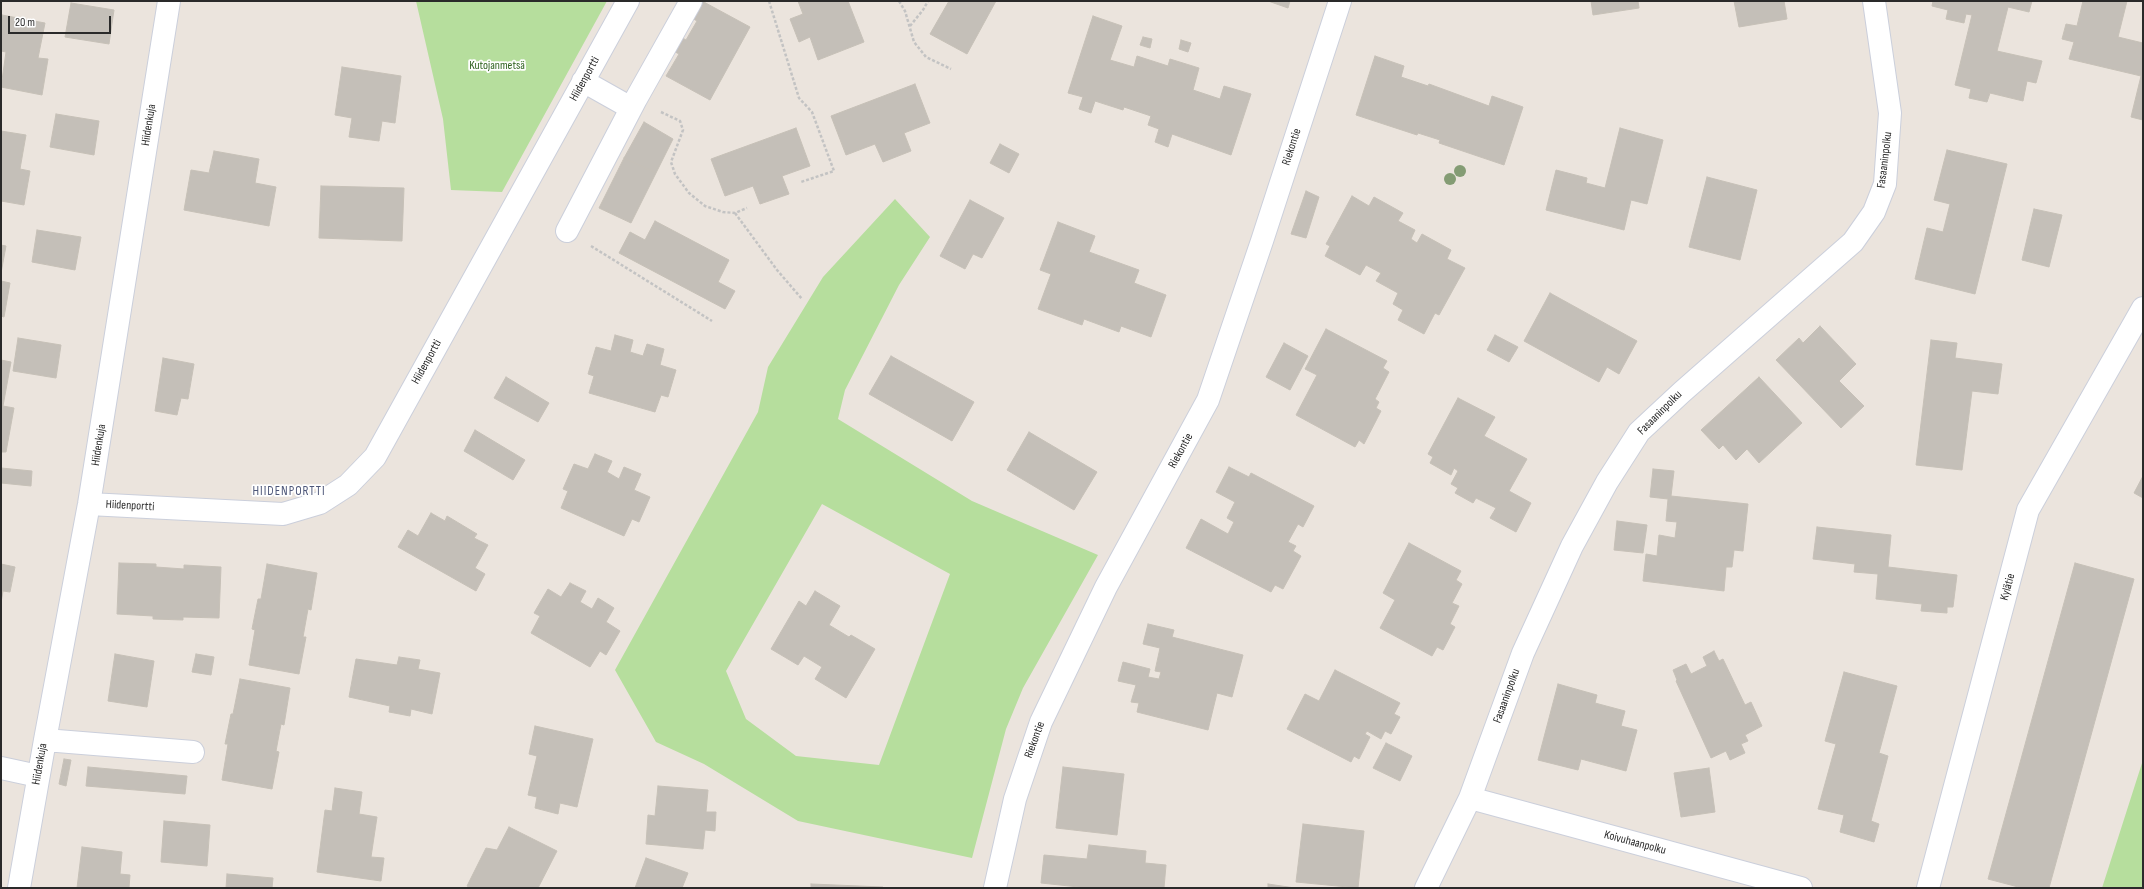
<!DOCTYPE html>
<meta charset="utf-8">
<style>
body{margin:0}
#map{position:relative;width:2144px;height:889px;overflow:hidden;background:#ebe4dd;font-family:"Sofia Sans Condensed",sans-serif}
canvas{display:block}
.frame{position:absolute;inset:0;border:2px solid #2a2a2a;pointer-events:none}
.scale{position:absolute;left:8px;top:16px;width:103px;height:18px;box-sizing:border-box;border:2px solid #2a2a2a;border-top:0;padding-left:5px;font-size:12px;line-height:14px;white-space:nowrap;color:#2a2a2a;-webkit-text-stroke:3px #fff;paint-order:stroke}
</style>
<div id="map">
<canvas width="2144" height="889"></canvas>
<div class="frame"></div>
<div class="scale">20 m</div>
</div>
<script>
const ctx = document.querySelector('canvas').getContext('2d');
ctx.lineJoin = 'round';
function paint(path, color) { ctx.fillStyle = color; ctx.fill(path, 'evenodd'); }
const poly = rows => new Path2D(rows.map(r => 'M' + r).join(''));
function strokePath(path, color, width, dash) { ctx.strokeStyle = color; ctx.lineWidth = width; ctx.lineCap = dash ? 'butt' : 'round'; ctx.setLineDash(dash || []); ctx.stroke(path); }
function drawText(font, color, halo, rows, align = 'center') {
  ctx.font = font + ' "Sofia Sans Condensed",sans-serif'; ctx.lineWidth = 3.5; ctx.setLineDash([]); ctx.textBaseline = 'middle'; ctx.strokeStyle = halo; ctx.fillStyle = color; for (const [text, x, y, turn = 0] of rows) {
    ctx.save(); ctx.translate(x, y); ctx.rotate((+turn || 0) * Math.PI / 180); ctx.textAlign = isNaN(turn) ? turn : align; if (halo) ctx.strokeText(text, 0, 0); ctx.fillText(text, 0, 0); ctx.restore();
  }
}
paint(poly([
 [416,1,607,1,502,192,451,190,443,119],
 [895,199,930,237,899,285,845,390,838,419,972,501,1098,555,1023,688,1006,729,972,858,798,821,704,764,656,742,615,670,758,412,768,367,823,277],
 [822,504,950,574,879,765,796,756,746,719,726,671],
 [2143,760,2143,888,2102,888]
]), '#b6de9d');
const building = poly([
 [692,1,702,1,750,27,710,100,666,76,679,54,668,48,676,34,686,40,697,21,685,14,692,1],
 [798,1,848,1,864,42,818,60,810,37,799,42,790,19,803,14,798,1],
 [949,1,996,1,967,54,930,34,949,1],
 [1268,1,1290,1,1288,8,1268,1],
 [1591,1,1638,1,1639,8,1593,15,1591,1],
 [1734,1,1784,1,1787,19,1739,27,1734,1],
 [1933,1,2032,1,2029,12,2008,7,1997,51,2042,61,2036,83,2027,81,2023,101,1990,93,1987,102,1969,98,1971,89,1955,85,1972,15,1966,14,1964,23,1946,19,1948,10,1932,6,1933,1],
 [2083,1,2127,1,2118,37,2143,43,2143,120,2131,117,2141,76,2069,59,2074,42,2062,39,2066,24,2077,26,2083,1],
 [71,3,114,10,109,44,65,37,71,3],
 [2,15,45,23,38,58,48,59,42,95,1,87,6,52,1,51,2,15],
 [1093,16,1122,26,1110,60,1134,67,1137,56,1168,66,1170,59,1199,68,1193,90,1220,99,1224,86,1251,94,1231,155,1172,134,1168,147,1155,142,1159,129,1148,125,1151,116,1124,107,1123,110,1095,101,1091,113,1079,109,1083,97,1068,93,1093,16],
 [1143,37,1152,39,1150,48,1140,45,1143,37],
 [1181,40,1191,43,1188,52,1179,49,1181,40],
 [1375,56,1404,66,1401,77,1428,86,1429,84,1489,106,1492,96,1523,107,1504,165,1439,143,1440,140,1418,133,1417,135,1356,115,1375,56],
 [342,67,401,76,395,123,382,121,379,141,349,137,352,118,335,115,342,67],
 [915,84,930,123,904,133,911,151,883,162,875,144,846,155,831,116,915,84],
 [56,114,99,121,94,155,50,147,56,114],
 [644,122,673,139,656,173,624,158,644,122],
 [796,128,810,166,782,176,789,194,760,204,753,186,725,196,711,159,796,128],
 [1620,128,1663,140,1647,204,1631,200,1624,230,1546,210,1556,170,1587,178,1586,183,1605,188,1620,128],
 [1,131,26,135,20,169,30,171,24,205,1,201,1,131],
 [1000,144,1019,154,1009,173,990,163,1000,144],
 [1947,150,2007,164,1975,294,1915,279,1927,228,1943,232,1950,204,1934,200,1947,150],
 [214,151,259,159,255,183,276,187,269,226,184,210,191,170,209,173,214,151],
 [624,158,656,173,631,223,599,208,624,158],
 [1707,177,1757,190,1740,260,1689,247,1707,177],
 [321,186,404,188,402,241,319,238,321,186],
 [1306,191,1319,197,1306,238,1291,234,1306,191],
 [1352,196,1369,206,1374,197,1403,213,1398,221,1415,230,1411,239,1417,243,1422,234,1451,250,1447,259,1465,268,1439,315,1435,313,1424,334,1398,320,1403,310,1393,304,1398,293,1376,281,1381,273,1366,265,1360,275,1325,256,1330,246,1326,244,1352,196],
 [970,200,1004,218,982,258,973,254,965,269,940,256,970,200],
 [2034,209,2062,215,2049,267,2022,260,2034,209],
 [655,221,729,260,718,282,735,291,725,309,619,253,630,232,645,240,655,221],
 [1058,222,1095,236,1089,252,1139,270,1134,283,1166,295,1151,337,1121,326,1119,332,1084,319,1082,325,1038,309,1051,274,1040,270,1058,222],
 [37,230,81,237,75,270,32,262,37,230],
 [1,245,6,246,1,273,1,245],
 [1,281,10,283,4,317,1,316,1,281],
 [1550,293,1637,341,1619,374,1607,367,1599,382,1524,341,1550,293],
 [1820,326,1856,364,1839,381,1864,406,1841,428,1776,360,1799,338,1803,343,1820,326],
 [1326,329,1387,361,1383,368,1389,372,1375,399,1379,402,1376,408,1381,411,1364,444,1359,440,1355,447,1296,415,1317,375,1305,369,1326,329],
 [615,335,633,340,630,352,643,356,647,344,664,349,660,365,676,370,668,397,661,395,655,412,589,393,594,376,588,374,596,347,611,351,615,335],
 [1495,335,1518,347,1509,362,1487,350,1495,335],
 [18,338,61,345,56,378,13,371,18,338],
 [1931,340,1957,343,1955,358,2002,364,1998,394,1972,391,1962,470,1916,465,1931,340],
 [1284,343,1308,356,1290,390,1266,377,1284,343],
 [891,356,974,402,952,441,869,394,891,356],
 [163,358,194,364,188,399,181,398,177,415,155,411,163,358],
 [1,360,11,362,3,406,14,408,6,452,1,452,1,360],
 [506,377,549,403,538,422,494,398,506,377],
 [1759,377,1802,423,1759,463,1747,449,1736,460,1723,445,1719,449,1701,430,1759,377],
 [1458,398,1495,417,1484,436,1527,459,1509,491,1531,503,1516,532,1490,518,1496,508,1476,498,1473,503,1455,493,1458,488,1451,484,1458,471,1454,468,1451,475,1430,463,1433,457,1428,454,1458,398],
 [475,430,525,460,513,480,464,451,475,430],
 [1029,432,1097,472,1074,510,1007,470,1029,432],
 [595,454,612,461,607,472,619,479,624,467,641,474,634,490,650,497,639,522,632,519,624,536,561,508,568,491,563,489,574,464,588,469,595,454],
 [1229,467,1249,477,1251,473,1314,506,1303,527,1298,524,1288,542,1296,546,1293,551,1301,556,1283,589,1275,585,1271,592,1186,548,1201,519,1228,534,1234,522,1227,518,1235,502,1216,492,1229,467],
 [1,468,32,471,31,486,1,483,1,468],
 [1653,469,1674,471,1671,496,1748,504,1743,551,1734,550,1732,567,1726,567,1724,591,1643,581,1646,554,1657,556,1659,535,1675,538,1677,522,1666,521,1668,499,1650,497,1653,469],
 [2143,476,2143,498,2134,493,2143,476],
 [431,513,445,521,447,516,477,534,474,538,488,545,475,568,485,574,476,591,398,547,408,530,418,536,431,513],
 [1617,521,1647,525,1643,553,1614,550,1617,521],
 [1817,527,1891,535,1888,567,1957,575,1953,607,1947,607,1947,613,1921,611,1922,604,1876,599,1878,574,1854,572,1855,564,1813,559,1817,527],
 [1409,543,1461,571,1456,580,1462,584,1452,603,1459,606,1450,624,1455,627,1443,650,1437,647,1432,656,1380,628,1395,600,1383,593,1409,543],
 [119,563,156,564,156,567,184,569,184,565,221,567,219,618,183,617,183,620,153,619,153,616,117,614,119,563],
 [2075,563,2134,579,2049,888,2022,888,1988,879,2075,563],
 [1,564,15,567,10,592,3,591,1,603,1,564],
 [267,564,317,573,311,610,308,609,303,637,306,637,299,674,249,665,255,630,252,629,258,599,261,599,267,564],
 [570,583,586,591,580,602,592,609,598,598,614,608,606,622,620,631,606,655,600,651,590,667,531,633,540,616,534,613,548,589,561,597,570,583],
 [815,591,840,606,829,625,849,637,851,635,875,649,846,698,815,679,822,667,804,656,798,665,771,649,799,601,806,606,815,591],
 [1148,624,1174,630,1172,637,1243,655,1232,697,1217,693,1208,730,1137,712,1139,703,1131,702,1136,685,1118,681,1123,662,1150,669,1148,677,1159,679,1161,672,1155,671,1160,648,1143,644,1148,624],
 [1714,651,1719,661,1723,659,1745,705,1751,702,1762,726,1745,735,1748,741,1741,744,1745,753,1730,760,1726,751,1711,758,1676,681,1677,680,1673,670,1686,664,1691,674,1707,666,1703,657,1714,651],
 [115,654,154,661,147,707,108,701,115,654],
 [196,654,214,657,211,675,192,672,196,654],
 [399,657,420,660,418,669,440,673,432,714,411,709,410,716,389,712,390,706,349,697,356,659,397,665,399,657],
 [1335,670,1400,703,1394,714,1400,717,1391,734,1385,731,1381,739,1367,731,1365,734,1370,737,1359,759,1354,756,1351,762,1287,729,1305,694,1319,701,1335,670],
 [1844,672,1897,686,1879,753,1888,756,1871,821,1879,824,1874,842,1840,832,1844,815,1818,809,1836,744,1825,741,1844,672],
 [240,679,290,688,284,725,281,724,276,751,279,752,272,789,222,780,228,744,225,744,231,714,233,714,240,679],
 [1558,684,1597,695,1595,703,1625,711,1621,726,1637,730,1626,771,1581,759,1578,770,1538,760,1558,684],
 [535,726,593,739,577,807,560,803,558,814,535,808,537,797,528,795,537,756,529,754,535,726],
 [1386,743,1412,756,1400,781,1373,768,1386,743],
 [64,759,71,760,66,786,59,784,64,759],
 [88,767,187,776,185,794,86,786,88,767],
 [1063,767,1124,774,1117,835,1056,828,1063,767],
 [1709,768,1715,812,1681,817,1674,773,1709,768],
 [658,786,708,790,706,812,716,812,715,831,705,830,703,849,646,844,648,815,655,816,658,786],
 [335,788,362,792,359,814,377,817,371,857,384,858,381,881,317,872,325,810,332,811,335,788],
 [164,821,210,825,207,866,161,862,164,821],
 [1303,824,1364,831,1358,888,1296,882,1303,824],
 [509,827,557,851,538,888,471,888,467,886,486,848,497,850,509,827],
 [1089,845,1146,851,1145,863,1166,865,1164,888,1088,888,1041,883,1044,855,1087,859,1089,845],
 [82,847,122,852,120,874,130,875,129,888,77,888,82,847],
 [646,858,688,873,682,888,635,888,646,858],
 [227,874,273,878,272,888,226,888,227,874],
 [811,884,883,887,883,888,811,888,811,884],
 [1268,884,1295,888,1268,888,1268,884]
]);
paint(building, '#c4bfb8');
strokePath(building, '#c6c0b7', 1);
const minor = poly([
 [583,81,631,108],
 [567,231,636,99,691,1],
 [89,504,283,514,320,503,348,485,375,457,628,1],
 [45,740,193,752],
 [1,768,38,776],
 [1470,798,1801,888],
 [19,888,45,740,89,504,169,1],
 [995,888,1015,799,1041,722,1106,587,1208,400,1262,241,1340,1],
 [1426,888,1470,798,1523,653,1572,546,1607,482,1632,443,1639,432,1682,392,1853,242,1874,212,1885,184,1890,113,1874,1],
 [1928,888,2028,510,2143,308]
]);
strokePath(minor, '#cbcfdb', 24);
strokePath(poly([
 [769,1,799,98,812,112,834,171,801,182],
 [899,1,905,11,914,42,926,57,951,69],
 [910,26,923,10,928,1],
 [661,112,680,121,683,130,671,162,675,174,689,193,705,206,723,212,735,213,747,208],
 [735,213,777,270,802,299],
 [591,246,712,321]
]), '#c3c3c3', 2.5, [3, 2]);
strokePath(minor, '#fff', 22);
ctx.fillStyle = '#849c74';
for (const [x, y] of [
 [1460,171],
 [1450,179]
]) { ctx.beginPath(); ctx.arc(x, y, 6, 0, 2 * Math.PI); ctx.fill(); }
drawText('12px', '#2f621f', '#fff', [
 ["Kutojanmetsä",497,66]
]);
drawText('12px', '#2a2a2a', '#fff', [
 ["Hiidenportti",585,79,-61],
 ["Hiidenkuja",149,125,-81],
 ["Riekontie",1292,147,-72],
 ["Fasaaninpolku",1885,160,-83],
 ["Hiidenportti",427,362,-61],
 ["Fasaaninpolku",1660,413,-45],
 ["Hiidenkuja",99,445,-81],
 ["Riekontie",1181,451,-61],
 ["Hiidenportti",130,506,3],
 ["Kylätie",2008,587,-75],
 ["Fasaaninpolku",1507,696,-70],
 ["Riekontie",1035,740,-70],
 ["Hiidenkuja",40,764,-80],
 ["Koivuhaanpolku",1635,843,15]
]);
ctx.letterSpacing = '1px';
drawText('13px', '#4d5678', '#fff', [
 ["HIIDENPORTTI",289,492]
]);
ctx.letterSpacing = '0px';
</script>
